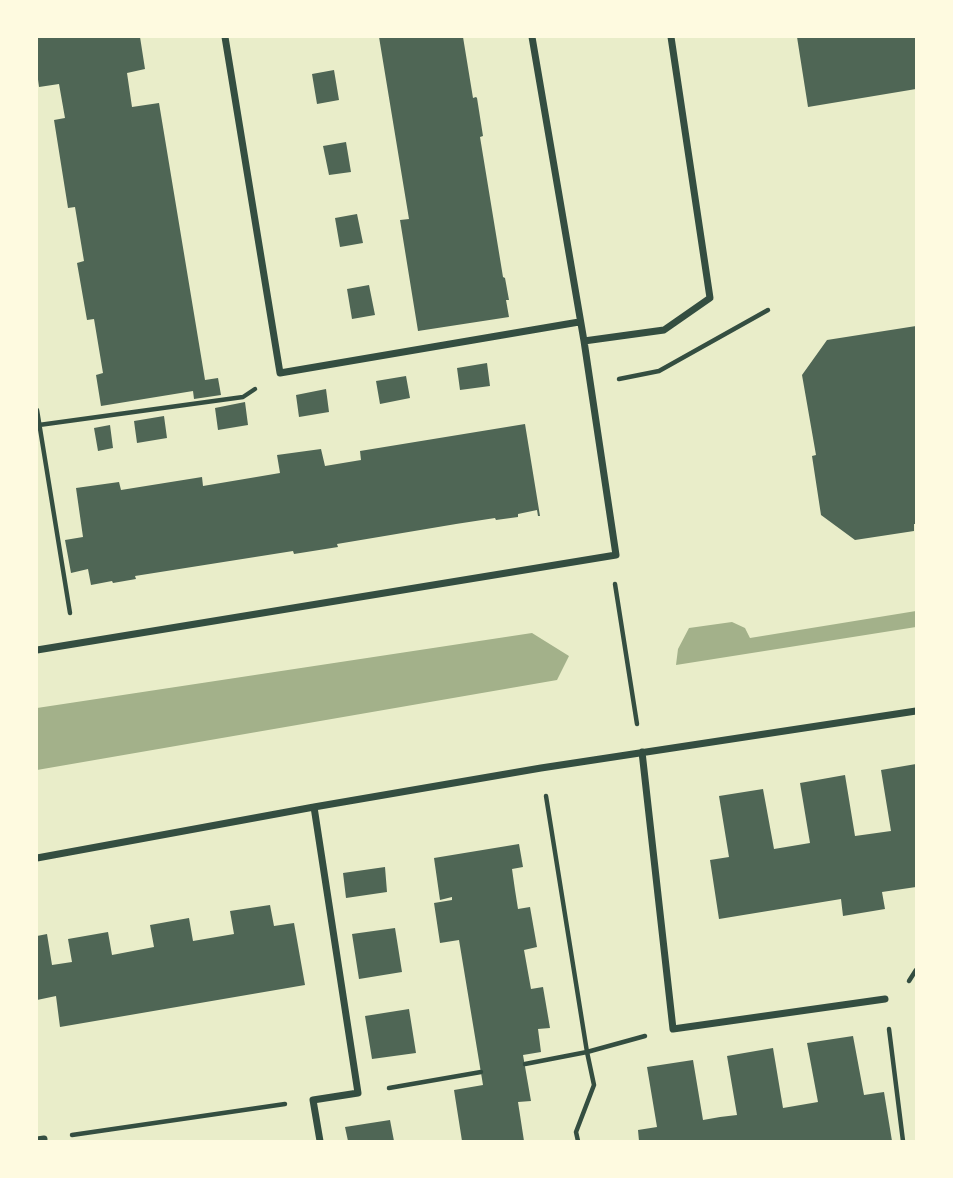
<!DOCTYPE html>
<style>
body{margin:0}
#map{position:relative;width:953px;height:1178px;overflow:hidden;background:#e9edc9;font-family:"IBM Plex Sans",sans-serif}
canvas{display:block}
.frame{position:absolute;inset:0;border:38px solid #fefae0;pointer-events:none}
</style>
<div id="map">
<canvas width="953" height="1178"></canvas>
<div class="frame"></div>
</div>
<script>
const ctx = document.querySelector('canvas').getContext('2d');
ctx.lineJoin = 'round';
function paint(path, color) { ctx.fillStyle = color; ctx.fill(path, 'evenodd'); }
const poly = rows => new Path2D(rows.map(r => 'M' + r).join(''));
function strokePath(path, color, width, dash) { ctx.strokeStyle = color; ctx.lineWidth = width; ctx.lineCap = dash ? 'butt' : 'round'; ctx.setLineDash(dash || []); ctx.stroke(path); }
paint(poly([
 [916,611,916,627,676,665,678,649,689,628,732,622,745,628,750,638],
 [532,633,569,656,557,680,37,770,37,708]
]), '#a3b18a');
paint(poly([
 [37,37,140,37,145,69,127,73,132,107,159,103,205,380,218,378,221,395,194,399,193,391,101,406,96,375,103,373,94,319,87,320,77,263,84,261,75,207,68,208,54,120,65,118,59,84,39,87,37,72],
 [379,37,463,37,473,98,476,97,477,98,483,136,480,137,503,277,505,278,509,300,506,300,509,317,418,331,400,220,409,219],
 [797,37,916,37,916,89,808,107],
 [334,70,339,100,317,104,312,74],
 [346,142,351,172,329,175,323,146],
 [357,214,363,243,340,247,335,218],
 [369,285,375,315,352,319,347,289],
 [916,326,916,524,914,524,914,531,855,540,821,515,812,456,816,455,802,375,827,340],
 [487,363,490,386,460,390,457,368],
 [406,376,410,398,380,404,376,381],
 [326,389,329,412,299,417,296,395],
 [245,402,248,425,218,430,215,408],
 [164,416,167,438,137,443,134,421],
 [525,424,540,516,538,516,537,510,518,514,518,517,496,520,495,518,456,524,337,544,338,547,294,554,293,551,135,576,136,579,113,583,112,581,91,585,88,569,71,573,65,540,83,537,76,488,119,482,121,490,202,477,203,486,280,473,277,455,321,449,325,466,361,460,360,451],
 [110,425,113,448,98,451,94,428],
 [916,764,916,887,882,892,885,909,843,916,841,899,719,919,710,860,729,857,719,796,763,789,774,849,810,843,800,783,845,775,855,836,891,831,881,770],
 [519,844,523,867,512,869,515,890,518,909,530,907,537,947,524,950,531,989,543,987,550,1028,538,1029,541,1052,523,1055,531,1101,518,1102,524,1141,462,1141,454,1090,483,1085,459,940,440,943,434,903,452,900,452,897,440,900,434,858],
 [385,867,387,892,346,898,343,873],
 [270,905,274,926,294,923,305,985,60,1027,56,996,37,1000,37,936,47,934,52,965,72,962,68,939,108,932,112,955,154,947,150,925,189,918,193,941,234,934,230,911],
 [395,928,402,972,359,979,352,934],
 [409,1009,416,1053,372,1059,365,1016],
 [853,1036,864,1095,884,1092,892,1141,639,1141,638,1130,657,1127,647,1067,693,1060,703,1120,720,1117,737,1115,727,1056,773,1048,783,1108,818,1102,807,1043],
 [390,1120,394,1141,348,1141,345,1127]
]), '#4f6655');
strokePath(poly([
 [619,379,659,371,768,310],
 [37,410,70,613],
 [39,425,243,397,255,389],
 [615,584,637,724],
 [909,981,916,970],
 [889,1029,903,1141],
 [525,1064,587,1052,546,796],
 [389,1088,481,1072],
 [72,1135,285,1104],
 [578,1141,576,1132,594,1085,587,1052,645,1036]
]), '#344e41', 4.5);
strokePath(poly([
 [225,37,280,373,579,322],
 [584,341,664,330,710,298,671,37],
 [37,650,616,555,584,341,532,37],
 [642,752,673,1029,885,999],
 [314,807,358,1093,313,1100,320,1141],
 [37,858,314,807,541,768,916,711],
 [37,1140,44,1139]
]), '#344e41', 7);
</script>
